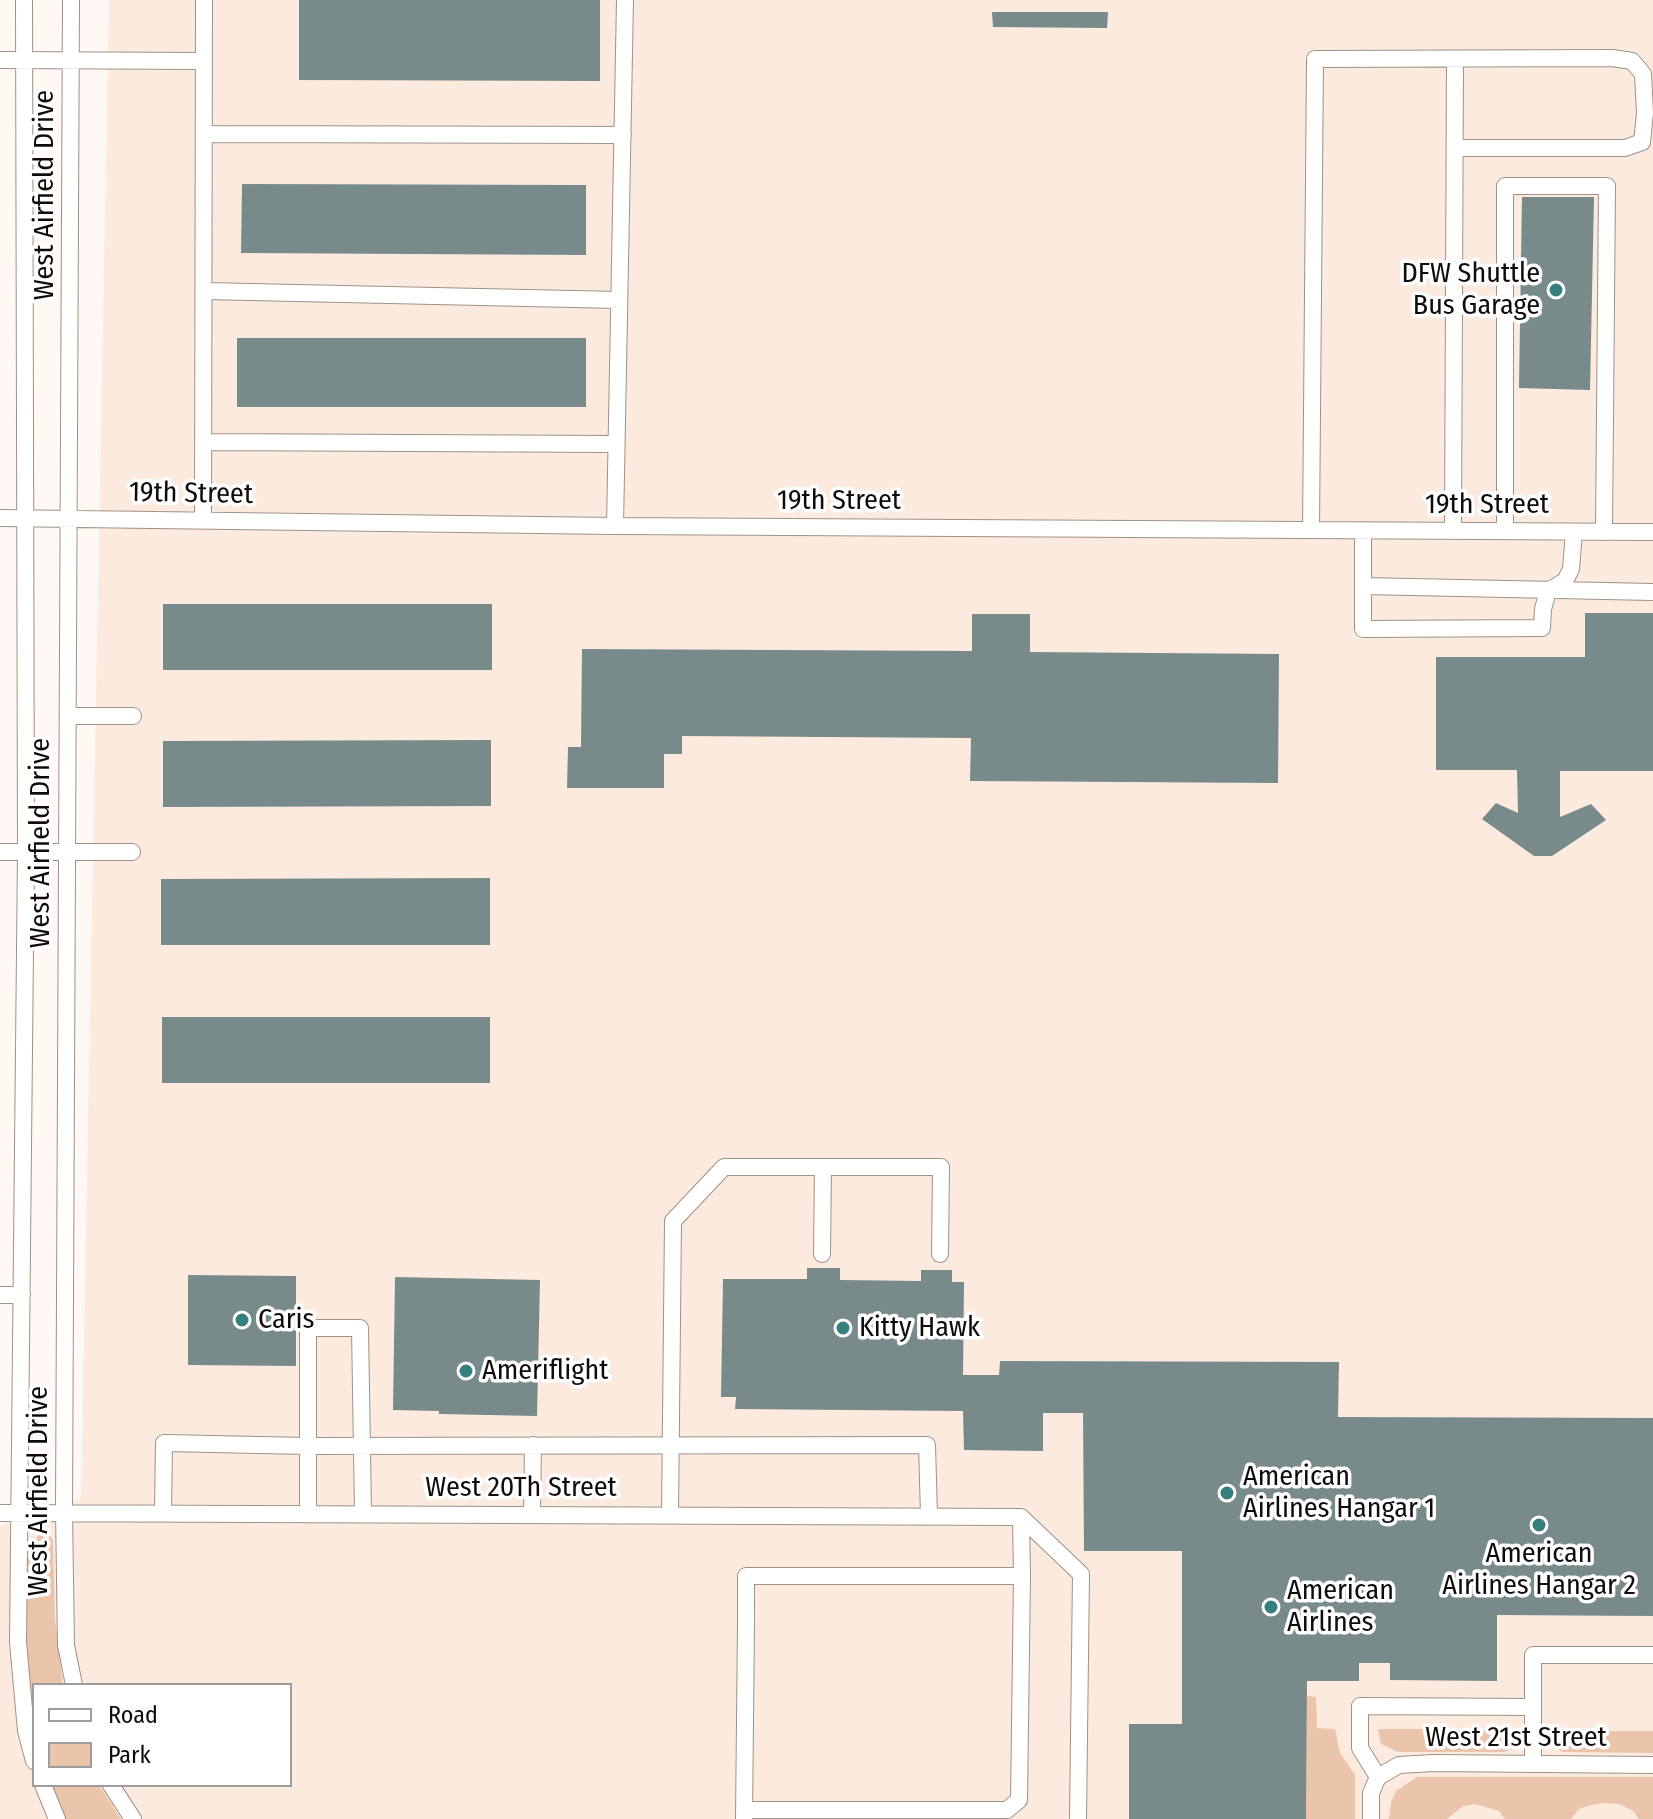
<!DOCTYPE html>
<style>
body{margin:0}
#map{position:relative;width:1653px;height:1819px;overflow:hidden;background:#fff8f4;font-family:"Fira Sans Condensed",sans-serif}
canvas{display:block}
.legend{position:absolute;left:32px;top:1683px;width:260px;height:104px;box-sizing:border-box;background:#fff;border:2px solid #9f9d9c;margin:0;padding:10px 14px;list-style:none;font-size:24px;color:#100b08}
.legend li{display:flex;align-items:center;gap:16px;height:40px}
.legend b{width:40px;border:2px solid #9f9d9c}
</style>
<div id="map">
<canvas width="1653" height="1819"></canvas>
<ul class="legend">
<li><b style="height:10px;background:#fff"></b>Road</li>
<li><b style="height:22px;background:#eac4ab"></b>Park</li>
</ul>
</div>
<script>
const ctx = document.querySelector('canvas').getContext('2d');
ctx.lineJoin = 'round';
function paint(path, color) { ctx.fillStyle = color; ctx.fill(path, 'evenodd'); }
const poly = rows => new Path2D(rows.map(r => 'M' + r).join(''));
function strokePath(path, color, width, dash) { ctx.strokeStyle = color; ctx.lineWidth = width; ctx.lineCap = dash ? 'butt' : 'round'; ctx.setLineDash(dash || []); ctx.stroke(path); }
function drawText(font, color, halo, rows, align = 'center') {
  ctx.font = font + ' "Fira Sans Condensed",sans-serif'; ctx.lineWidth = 7; ctx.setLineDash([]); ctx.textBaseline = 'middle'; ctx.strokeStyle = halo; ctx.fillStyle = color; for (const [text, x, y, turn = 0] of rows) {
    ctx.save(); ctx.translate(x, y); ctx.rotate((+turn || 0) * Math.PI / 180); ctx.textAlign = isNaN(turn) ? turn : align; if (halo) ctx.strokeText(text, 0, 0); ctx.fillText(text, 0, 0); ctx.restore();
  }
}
paint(poly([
 [109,0,1653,0,1653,1819,0,1819,0,1526,81,1498],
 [34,1685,290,1685,290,1785,34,1785]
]), '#fceadf');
paint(poly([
 [47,1528,53,1541,55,1619,63,1685,34,1685,34,1724,27,1655,27,1561,36,1539,42,1530],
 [1307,1696,1316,1697,1317,1728,1335,1729,1340,1753,1355,1775,1355,1819,1306,1819],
 [1378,1729,1522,1729,1519,1743,1514,1748,1504,1752,1398,1752,1381,1744],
 [1544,1731,1653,1731,1653,1753,1563,1752,1547,1744],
 [1417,1777,1653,1777,1653,1819,1639,1819,1633,1811,1620,1804,1605,1803,1591,1805,1579,1809,1571,1819,1505,1819,1499,1811,1475,1804,1463,1806,1447,1819,1389,1819,1391,1802,1396,1791],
 [51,1785,99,1785,121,1819,66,1819]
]), '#eac4ab');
paint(poly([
 [299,0,600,0,600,81,299,80],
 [992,12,1108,12,1107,28,993,27],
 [242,184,586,185,586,255,241,253],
 [1522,197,1594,197,1590,390,1519,388],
 [237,338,586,338,586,407,237,407],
 [163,604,492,604,492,670,163,670],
 [1585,613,1653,613,1653,771,1560,771,1560,817,1591,804,1606,820,1552,856,1534,856,1482,819,1496,803,1518,813,1517,770,1436,770,1436,657,1585,657],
 [972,614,1030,614,1030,652,1279,654,1278,783,970,781,971,738,682,736,682,754,664,754,664,788,567,788,568,747,581,747,582,649,972,651],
 [491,740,491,806,163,807,163,741],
 [490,878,490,945,161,945,161,879],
 [162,1017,490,1017,490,1083,162,1083],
 [807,1268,840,1268,840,1280,921,1281,921,1270,952,1270,952,1282,964,1282,963,1375,999,1375,1000,1361,1339,1362,1338,1417,1653,1418,1653,1616,1497,1615,1497,1681,1390,1680,1390,1663,1359,1663,1359,1681,1307,1681,1306,1819,1129,1819,1129,1724,1182,1724,1182,1551,1084,1551,1083,1413,1043,1413,1043,1451,964,1450,963,1411,735,1409,736,1397,721,1397,723,1279,807,1279],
 [188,1275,296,1276,296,1366,188,1365],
 [395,1277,540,1280,537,1416,439,1414,439,1411,393,1410]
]), '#788a8a');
const minor = poly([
 [24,0,26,852,18,1642,26,1731,34,1761],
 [71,0,64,1511,66,1645,74,1685],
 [0,60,204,61],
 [205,134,623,135],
 [204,291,619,300],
 [203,442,616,444],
 [0,518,615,526,1653,532],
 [203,520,204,0],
 [615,526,625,0],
 [1311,530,1315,59,1612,58,1632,61,1643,74,1645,113,1642,142,1625,148,1455,148],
 [1363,531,1363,629,1542,628,1543,609,1548,591,1565,581,1571,569,1574,532],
 [1453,531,1455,59],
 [1505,531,1505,186,1607,186,1604,532],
 [1363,586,1653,592],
 [68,716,133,716],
 [0,852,132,852],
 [822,1254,823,1167],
 [0,1295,22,1295],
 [163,1512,164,1443,308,1446,927,1445,929,1516],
 [0,1513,1021,1517],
 [308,1513,308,1328,360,1328,363,1513],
 [532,1514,533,1445],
 [670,1515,673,1221,724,1167,941,1167,940,1254],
 [1021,1517,1081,1574,1078,1819],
 [1021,1517,1022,1576],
 [1533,1764,1533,1655,1653,1655],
 [1378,1777,1360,1748,1360,1706,1533,1707],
 [43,1785,57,1819],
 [111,1785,133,1819],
 [744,1819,746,1622,746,1576,1022,1576,1019,1800,1007,1810,744,1810],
 [1371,1819,1371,1793,1378,1777,1399,1765,1433,1763,1653,1765]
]);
strokePath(minor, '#9f9188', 18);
strokePath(minor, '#fff', 16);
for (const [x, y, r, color] of [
 [1556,290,8,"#367f7f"],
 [242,1320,8,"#367f7f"],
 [843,1328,8,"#367f7f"],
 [466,1371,8,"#367f7f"],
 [1227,1493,8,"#367f7f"],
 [1539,1525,8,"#367f7f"],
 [1271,1607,8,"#367f7f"]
]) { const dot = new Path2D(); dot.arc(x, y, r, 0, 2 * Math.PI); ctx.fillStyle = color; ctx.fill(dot); strokePath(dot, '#fff', 3); }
drawText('28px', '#100b08', '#fff', [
 ["West Airfield Drive",45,195,-90],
 ["19th Street",191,494,1],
 ["19th Street",839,501],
 ["19th Street",1487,505],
 ["West Airfield Drive",41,843,-90],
 ["West 20Th Street",521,1488],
 ["West Airfield Drive",39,1491,-90],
 ["West 21st Street",1516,1738]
]);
drawText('28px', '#100b08', '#fff', [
 ["DFW Shuttle",1540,274,"right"],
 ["Bus Garage",1540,306,"right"],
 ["Caris",258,1320],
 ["Kitty Hawk",859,1328],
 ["Ameriflight",482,1371],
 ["American",1243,1477],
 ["Airlines Hangar 1",1243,1509],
 ["American",1539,1554,"center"],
 ["Airlines Hangar 2",1539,1586,"center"],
 ["American",1287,1591],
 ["Airlines",1287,1623]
], 'left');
</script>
